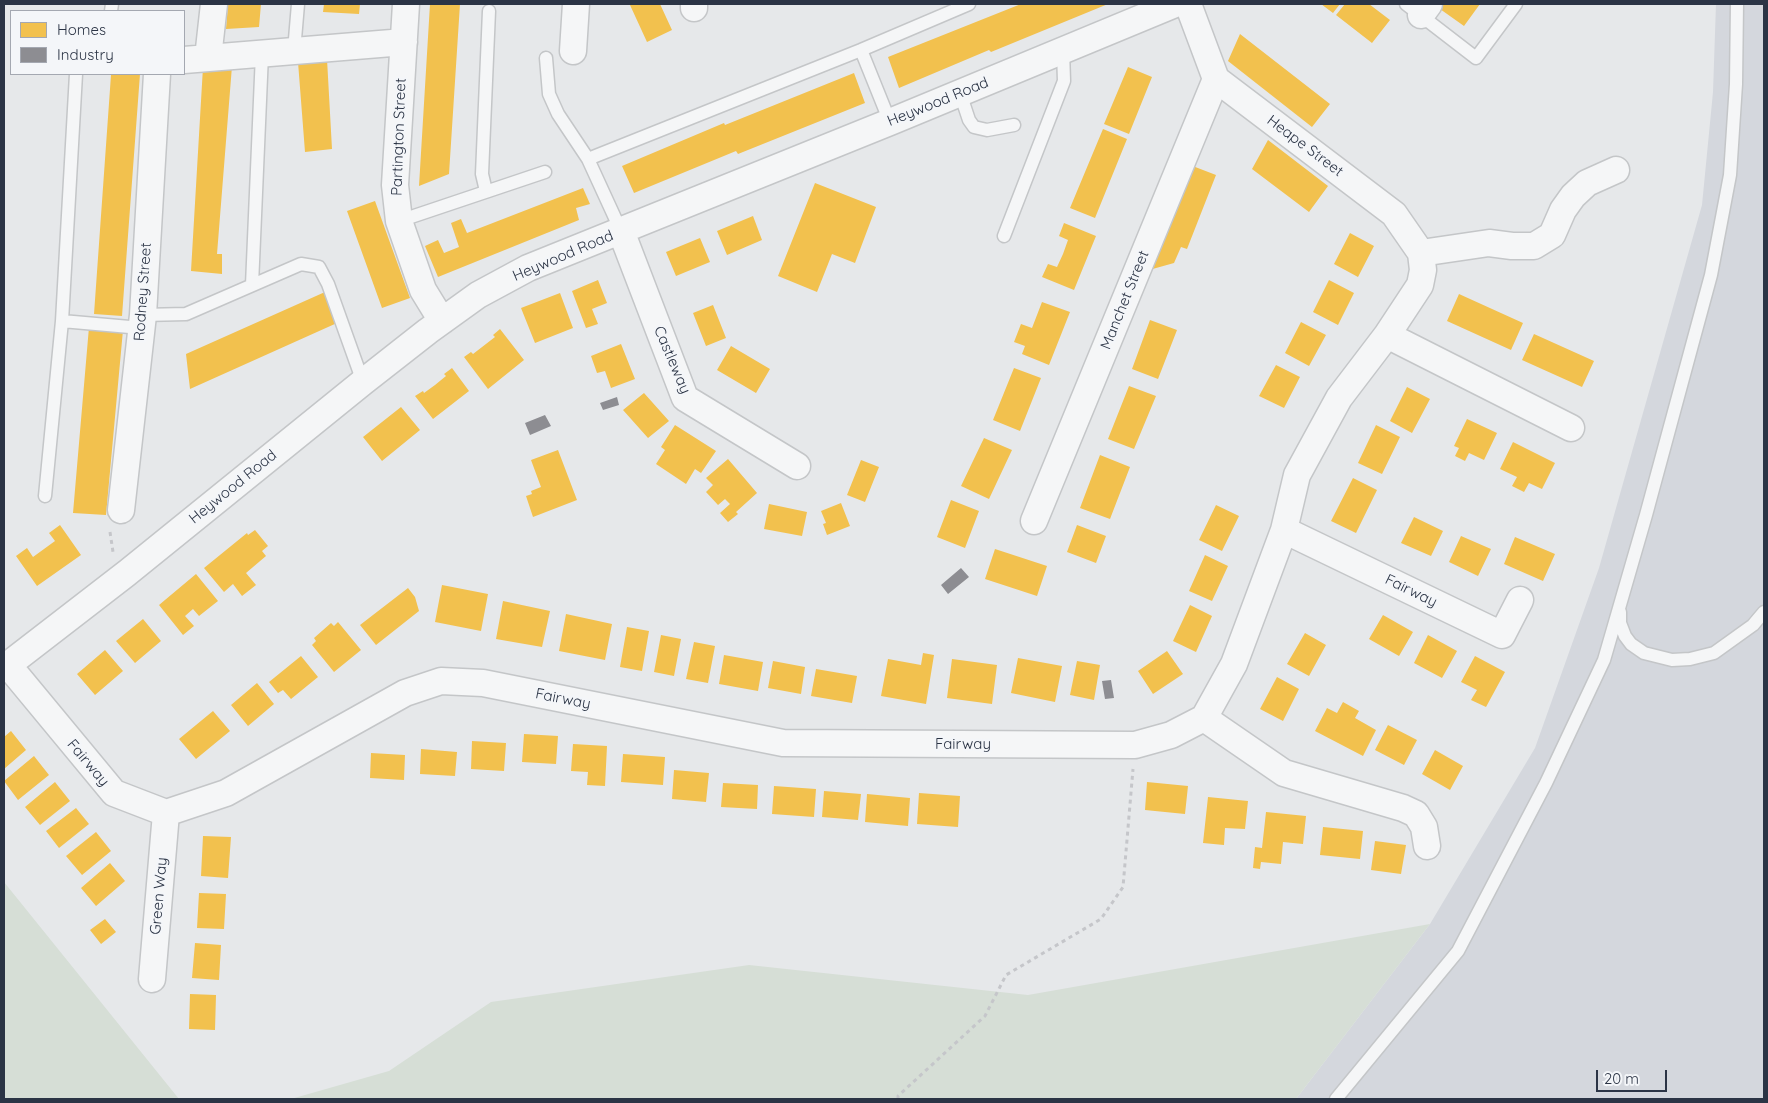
<!DOCTYPE html>
<style>
body{margin:0}
#map{position:relative;width:1768px;height:1103px;overflow:hidden;background:#e6e8ea;font-family:Quicksand,sans-serif}
canvas{display:block}
.frame{position:absolute;inset:0;border:5px solid #2b3445;pointer-events:none}
.legend{position:absolute;left:10px;top:10px;width:175px;height:65px;box-sizing:border-box;background:#f4f6f9;border:1px solid #a4a8b1;margin:0;padding:6px 9px;list-style:none;font-size:15px;color:#2b3445}
.legend li{display:flex;align-items:center;gap:10px;height:25px}
.legend b{width:25px;border:1px solid #a4a8b1}
.scale{position:absolute;left:1596px;top:1070px;width:71px;height:22px;box-sizing:border-box;border:2px solid #2b3445;border-top:0;padding-left:6px;font-size:15px;line-height:18px;white-space:nowrap;color:#2b3445;-webkit-text-stroke:4px #f4f6f9;paint-order:stroke}
</style>
<div id="map">
<canvas width="1768" height="1103"></canvas>
<div class="frame"></div>
<ul class="legend">
<li><b style="height:14px;background:#f2c14e"></b>Homes</li>
<li><b style="height:14px;background:#8d8d92"></b>Industry</li>
</ul>
<div class="scale">20 m</div>
</div>
<script>
const ctx = document.querySelector('canvas').getContext('2d');
ctx.lineJoin = 'round';
function paint(path, color) { ctx.fillStyle = color; ctx.fill(path, 'evenodd'); }
const poly = rows => new Path2D(rows.map(r => 'M' + r).join(''));
function strokePath(path, color, width, dash) { ctx.strokeStyle = color; ctx.lineWidth = width; ctx.lineCap = dash ? 'butt' : 'round'; ctx.setLineDash(dash || []); ctx.stroke(path); }
function drawText(font, color, halo, rows, align = 'center') {
  ctx.font = font + ' Quicksand,sans-serif'; ctx.lineWidth = 5; ctx.setLineDash([]); ctx.textBaseline = 'middle'; ctx.strokeStyle = halo; ctx.fillStyle = color; for (const [text, x, y, turn = 0] of rows) {
    ctx.save(); ctx.translate(x, y); ctx.rotate((+turn || 0) * Math.PI / 180); ctx.textAlign = isNaN(turn) ? turn : align; if (halo) ctx.strokeText(text, 0, 0); ctx.fillText(text, 0, 0); ctx.restore();
  }
}
paint(poly([
 [1716,4,1764,4,1764,1099,1296,1099,1430,924,1535,748,1599,568,1702,205,1713,92]
]), '#d4d7dd');
paint(poly([
 [4,882,179,1099,4,1099],
 [1430,924,1296,1099,291,1099,389,1071,491,1002,749,965,1028,995]
]), '#d6ded6');
paint(poly([
 [228,4,261,4,259,27,226,29],
 [324,4,360,4,359,14,323,12],
 [430,4,460,4,449,174,419,186],
 [633,4,660,4,672,30,647,42,630,5],
 [1021,4,1108,4,991,52,989,50,899,88,888,57],
 [1321,4,1340,4,1333,13],
 [1345,4,1369,4,1390,20,1372,43,1336,15],
 [1443,4,1480,4,1464,26,1440,9],
 [1240,34,1330,104,1312,127,1228,61],
 [327,59,332,149,305,152,298,62],
 [232,66,217,254,222,254,222,274,191,271,203,67],
 [1128,67,1152,77,1129,134,1104,124],
 [854,73,865,103,738,154,736,151,634,193,622,166,724,123,725,125],
 [140,74,122,316,94,314,111,75],
 [1103,129,1127,139,1095,218,1070,208],
 [1268,140,1328,186,1309,212,1252,169],
 [1190,165,1216,175,1187,249,1181,247,1174,263,1149,270],
 [815,183,876,207,855,263,832,254,817,292,778,276],
 [583,188,590,204,576,208,579,220,438,277,425,246,438,240,444,253,459,247,451,223,461,219,467,233],
 [375,201,410,298,382,308,347,211],
 [753,216,762,240,727,255,717,231],
 [1064,223,1096,236,1074,290,1042,277,1048,264,1057,267,1063,254,1068,240,1059,236],
 [1350,233,1374,246,1358,277,1334,264],
 [700,238,710,262,676,276,666,252],
 [598,280,607,303,592,309,598,324,586,328,572,291],
 [1329,280,1354,293,1338,325,1313,312],
 [325,292,337,323,190,389,186,354],
 [560,293,573,328,535,343,521,308],
 [1459,294,1523,323,1511,350,1447,321],
 [1042,302,1070,312,1049,365,1022,354,1025,346,1014,342,1021,324,1032,328],
 [713,305,726,338,706,346,693,313],
 [1150,320,1177,330,1158,379,1132,369],
 [1301,322,1326,335,1309,366,1285,353],
 [89,327,123,330,106,515,73,513],
 [500,329,524,360,488,389,464,357,471,352,473,354,495,337,493,335],
 [1534,334,1594,361,1582,387,1522,360],
 [621,344,635,379,611,388,605,371,597,373,591,356],
 [731,346,770,369,756,393,717,370],
 [1276,365,1300,377,1284,408,1259,396],
 [452,368,469,391,433,419,415,396,423,391,424,393,435,385,446,376,444,374],
 [1014,368,1041,378,1020,431,993,420],
 [1129,386,1156,396,1134,449,1108,439],
 [1407,387,1430,399,1412,433,1390,421],
 [644,393,669,421,648,438,623,410],
 [401,407,420,430,382,461,363,437],
 [1467,419,1497,433,1484,460,1469,453,1465,461,1455,456,1459,448,1454,446],
 [675,425,716,451,701,473,695,469,686,484,656,464,665,450,661,447],
 [1376,425,1400,437,1382,474,1358,463],
 [984,438,1012,450,989,499,961,486],
 [1513,442,1555,463,1542,489,1529,483,1524,492,1512,486,1517,477,1500,469],
 [558,450,577,500,533,517,526,496,532,494,531,491,541,487,531,460],
 [1100,455,1130,467,1110,519,1080,508],
 [728,459,757,493,736,512,738,514,728,522,720,513,730,504,725,499,718,505,706,492,713,485,706,478],
 [861,460,879,467,865,502,847,495],
 [1353,478,1377,490,1356,533,1331,521],
 [951,500,979,511,965,548,937,537],
 [841,503,850,526,827,535,823,524,826,523,821,511],
 [769,504,807,512,802,536,764,529],
 [1216,505,1239,516,1222,551,1199,540],
 [1414,517,1443,531,1431,556,1401,543],
 [60,525,81,555,37,586,16,556,27,548,33,557,55,541,49,533],
 [1077,525,1106,536,1096,563,1067,552],
 [255,530,268,546,262,551,266,556,246,573,256,585,242,596,233,584,224,592,204,568,247,533,248,535],
 [1461,536,1491,549,1478,576,1449,562],
 [1515,537,1555,554,1543,581,1504,564],
 [995,549,1047,566,1037,596,985,579],
 [1205,555,1228,566,1212,601,1189,591],
 [196,574,218,601,199,616,193,609,185,616,194,626,183,635,159,605],
 [442,585,488,594,481,631,435,622],
 [408,588,415,597,419,611,376,645,360,625],
 [503,601,550,611,542,647,496,639],
 [1190,605,1212,616,1196,652,1173,641],
 [566,614,612,624,605,660,559,651],
 [1383,615,1413,632,1399,656,1369,639],
 [143,619,161,641,135,663,116,641],
 [338,622,361,650,334,672,312,645,316,641,314,638,331,623,334,626],
 [627,627,649,631,642,671,620,667],
 [1305,633,1326,645,1309,676,1287,664],
 [661,635,681,639,674,676,654,672],
 [1428,635,1457,651,1442,678,1414,663],
 [694,642,715,646,708,683,686,679],
 [105,650,123,671,95,695,77,674],
 [1167,651,1183,674,1153,694,1138,671],
 [923,653,934,655,926,704,881,696,888,659,921,665],
 [724,655,763,662,758,691,719,684],
 [301,656,318,677,291,699,283,690,278,693,269,682],
 [1475,656,1505,672,1486,707,1471,700,1477,690,1461,682],
 [1018,658,1062,666,1055,702,1011,693],
 [952,659,997,665,992,704,947,698],
 [773,661,805,667,801,694,768,688],
 [1077,661,1100,665,1094,700,1070,695],
 [816,669,857,676,852,703,811,696],
 [1277,677,1299,689,1283,721,1260,709],
 [257,683,274,704,248,726,231,705],
 [1343,702,1359,711,1355,718,1376,730,1363,756,1315,731,1327,708,1337,713],
 [213,711,230,731,196,759,179,739],
 [1388,725,1417,740,1404,765,1375,750],
 [11,731,26,750,4,769,4,737],
 [524,734,558,736,556,764,522,762],
 [472,741,506,743,504,771,471,769],
 [573,744,607,746,605,786,587,785,588,772,571,771],
 [421,749,457,752,455,776,420,774],
 [1435,750,1463,766,1450,790,1422,774],
 [371,753,405,755,404,780,370,778],
 [623,754,665,757,663,785,621,782],
 [34,756,49,775,18,800,4,781],
 [674,770,709,773,706,802,672,799],
 [55,782,70,801,40,825,25,807],
 [1147,782,1188,786,1185,814,1145,810],
 [723,783,758,785,757,809,721,807],
 [774,786,816,789,814,817,772,814],
 [824,791,861,794,858,820,822,817],
 [919,793,960,796,958,827,917,824],
 [867,794,910,798,908,826,865,822],
 [1208,797,1248,801,1245,829,1225,828,1224,845,1203,843],
 [76,808,89,824,59,848,46,831],
 [1266,812,1306,816,1303,844,1283,842,1281,864,1261,862,1260,869,1253,868,1255,847,1262,848],
 [1323,827,1363,831,1360,859,1320,855],
 [96,832,111,851,82,875,66,856],
 [203,836,231,837,228,878,201,876],
 [1375,841,1406,845,1401,874,1371,870],
 [110,863,125,881,96,906,81,888],
 [199,893,226,894,224,929,197,928],
 [105,919,116,932,101,944,90,930],
 [195,943,221,945,219,980,192,978],
 [190,994,216,995,215,1030,189,1029]
]), '#f2c14e');
paint(poly([
 [617,397,619,405,603,410,600,403],
 [545,415,551,426,530,435,525,423],
 [961,568,969,577,948,594,941,585],
 [1111,680,1114,698,1105,699,1102,681]
]), '#8d8d92');
const service = poly([
 [1406,4,1476,58,1516,4],
 [111,11,112,4],
 [861,50,890,122],
 [294,51,298,4],
 [546,58,549,94,558,114,588,159],
 [960,93,969,120,974,127,987,130,1014,125],
 [486,191,482,174,489,11],
 [399,221,545,172],
 [621,231,588,159,861,50,969,4],
 [1004,236,1064,81,1063,51],
 [252,285,262,54],
 [143,315,186,314,301,264,319,267,328,284,363,382],
 [62,321,141,328],
 [45,496,62,321,76,74],
 [1620,612,1620,623,1625,636,1631,644,1644,653,1672,660,1690,659,1714,653,1753,625,1764,612],
 [1336,1099,1458,951,1546,783,1604,660,1646,515,1711,275,1730,175,1736,84,1737,4]
]);
const minor = poly([
 [406,4,395,185,399,221,423,290,442,321],
 [694,8,694,4],
 [1421,15,1429,4],
 [573,51,576,4],
 [208,58,214,4],
 [184,60,404,42],
 [621,231,685,398,797,466],
 [1421,253,1489,243,1512,246,1534,246,1552,235,1563,210,1573,196,1587,183,1616,170],
 [1387,335,1571,428],
 [121,510,143,315,157,74],
 [1034,521,1216,79],
 [1284,530,1502,635,1520,600],
 [8,665,114,793,166,813,226,793,405,693,441,681,483,683,783,743,1135,745,1171,735,1204,718,1234,664,1284,530,1297,475,1339,398,1387,335,1420,285,1423,270,1421,253,1394,214,1216,79,1188,4],
 [4,668,127,573,363,382,428,331,478,295,528,268,890,122,1175,4],
 [1204,718,1284,773,1403,808,1416,814,1424,827,1427,846],
 [152,979,166,813]
]);
strokePath(service, '#c4c6c8', 15);
strokePath(minor, '#c4c6c8', 29);
strokePath(poly([
 [110,532,113,552],
 [898,1099,898,1096,985,1016,1006,975,1101,919,1123,887,1133,769]
]), '#c5c6ca', 3, [4, 4]);
strokePath(service, '#f5f6f7', 12);
strokePath(minor, '#f5f6f7', 26);
drawText('15px', '#2b3445', '#f4f6f9', [
 ["Heywood Road",938,102,-22],
 ["Partington Street",399,137,-88],
 ["Heape Street",1305,146,37],
 ["Heywood Road",563,256,-23],
 ["Rodney Street",143,292,-86],
 ["Manchet Street",1125,300,-68],
 ["Castleway",672,360,67],
 ["Heywood Road",233,487,-39],
 ["Fairway",1411,591,26],
 ["Fairway",563,699,11],
 ["Fairway",963,744],
 ["Fairway",88,763,50],
 ["Green Way",159,896,-85]
]);
</script>
